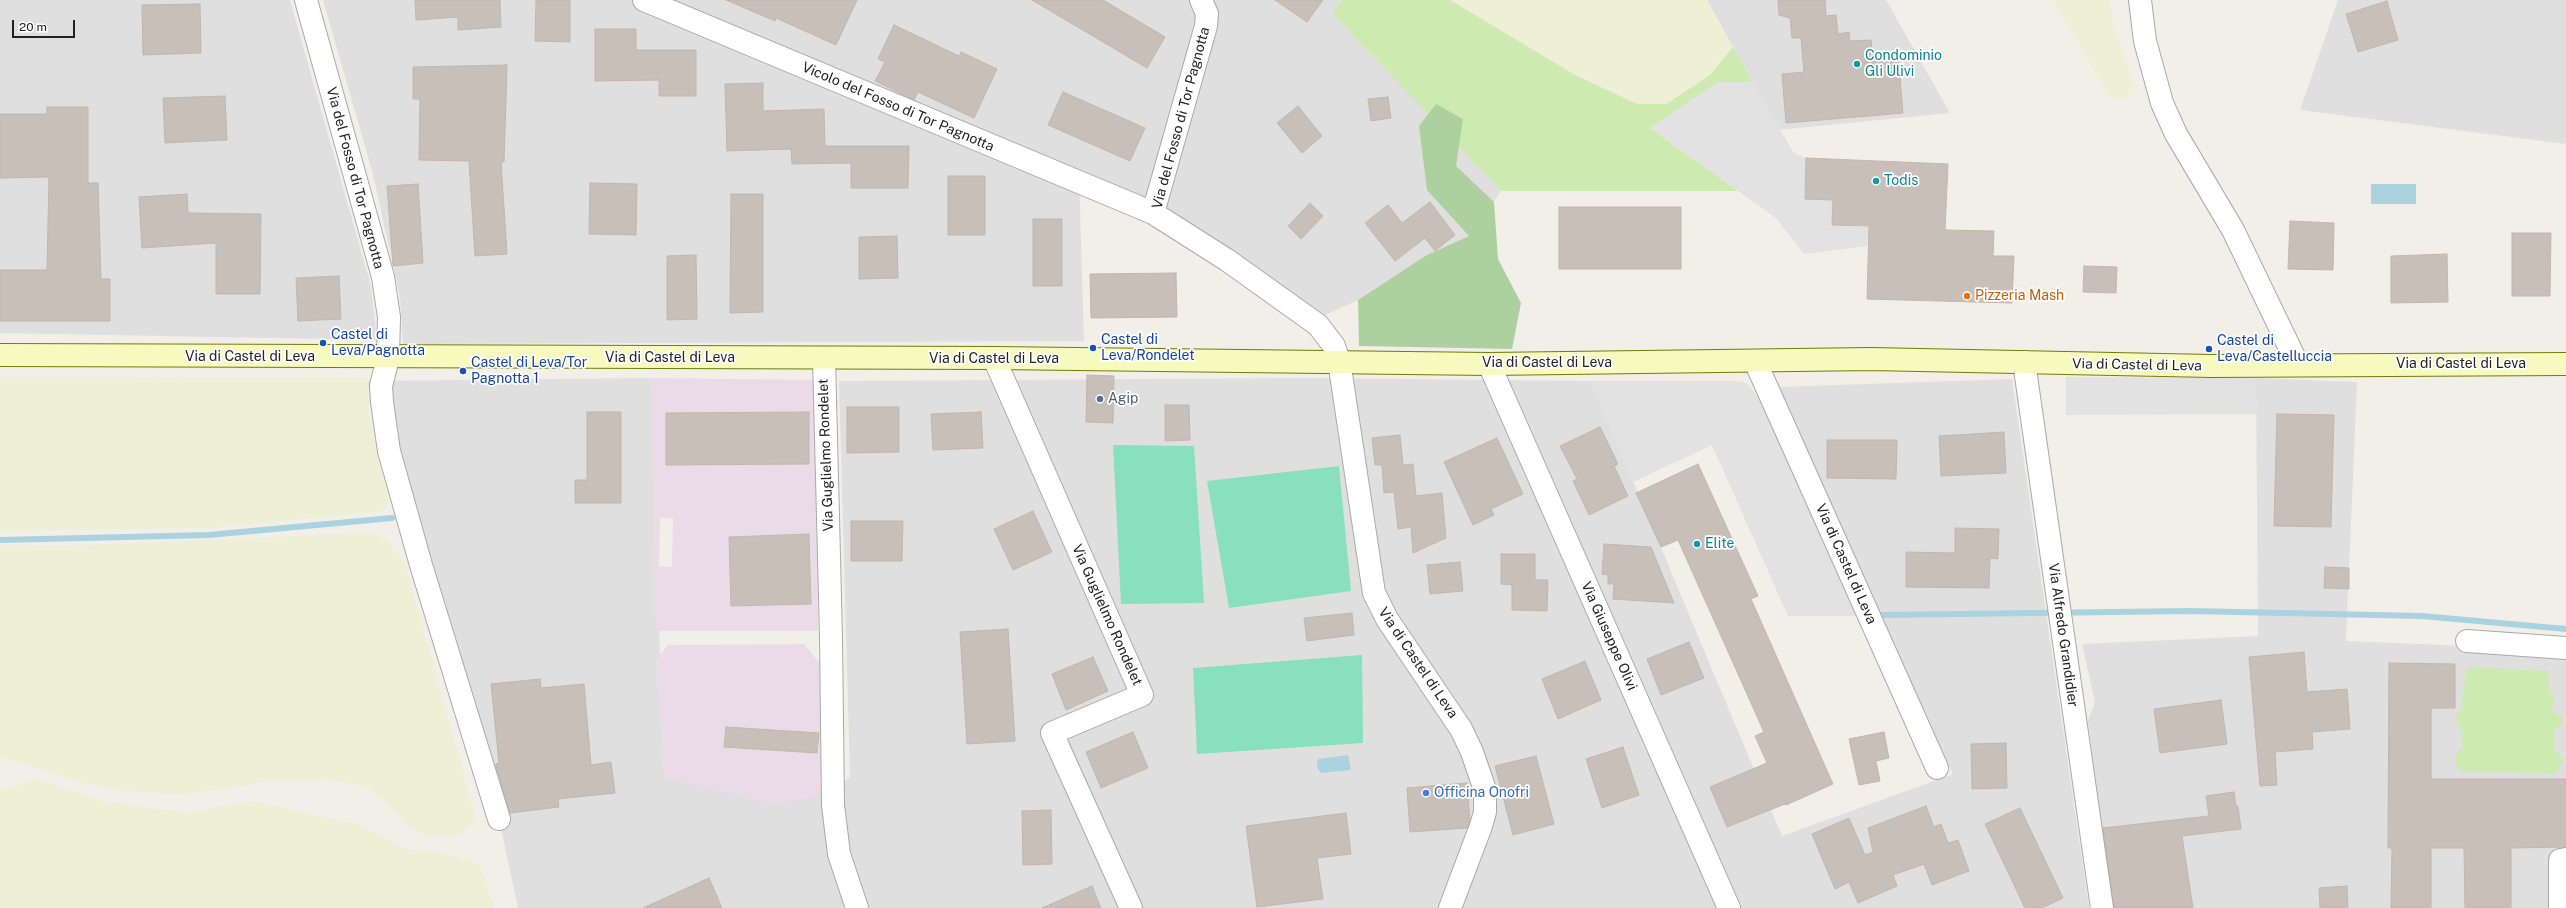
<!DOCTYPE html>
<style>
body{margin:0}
#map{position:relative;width:2566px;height:908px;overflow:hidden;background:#f2efe9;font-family:"Public Sans",sans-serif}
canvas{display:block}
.scale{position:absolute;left:12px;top:20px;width:63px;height:18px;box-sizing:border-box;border:2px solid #222;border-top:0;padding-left:5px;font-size:12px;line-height:14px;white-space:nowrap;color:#222;-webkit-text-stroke:3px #fff;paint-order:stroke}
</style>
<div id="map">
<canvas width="2566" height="908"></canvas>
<div class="scale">20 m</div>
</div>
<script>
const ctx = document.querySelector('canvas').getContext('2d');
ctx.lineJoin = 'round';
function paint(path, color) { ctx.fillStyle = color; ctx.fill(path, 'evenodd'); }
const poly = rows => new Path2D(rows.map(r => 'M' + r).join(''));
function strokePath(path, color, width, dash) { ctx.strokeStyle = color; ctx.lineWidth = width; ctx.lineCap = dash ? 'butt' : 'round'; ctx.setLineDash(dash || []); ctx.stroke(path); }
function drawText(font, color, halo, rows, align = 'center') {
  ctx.font = font + ' "Public Sans",sans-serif'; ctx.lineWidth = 3.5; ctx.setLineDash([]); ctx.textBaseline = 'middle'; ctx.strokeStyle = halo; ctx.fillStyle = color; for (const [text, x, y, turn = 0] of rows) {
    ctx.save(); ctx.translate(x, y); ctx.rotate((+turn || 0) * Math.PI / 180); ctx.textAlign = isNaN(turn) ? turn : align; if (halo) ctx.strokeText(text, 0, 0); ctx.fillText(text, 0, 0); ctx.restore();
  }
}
paint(poly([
 [0,0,290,0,371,286,377,340,0,333],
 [323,0,1341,0,1334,14,1501,191,1470,236,1425,256,1358,300,1325,315,1257,270,1079,175,1084,341,403,344,400,297,373,174],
 [1707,0,1886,0,1950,113,1778,130],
 [2338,0,2566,0,2566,144,2300,110],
 [651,378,664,777,824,795,850,777,839,381,1308,378,1591,381,1782,836,1953,774,1777,387,2012,379,2089,908,518,908,499,819,367,381],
 [2256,378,2357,382,2346,641,2566,650,2566,908,2114,908,2111,882,2106,870,2088,720,2095,702,2082,644,2258,636]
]), '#e0dfdf');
paint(poly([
 [651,378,815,380,818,631,655,631],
 [809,412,809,464,666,465,666,413],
 [660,518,673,518,672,567,659,566],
 [809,534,811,604,732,606,730,537],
 [804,644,822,666,824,795,773,804,664,777,656,660,668,645],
 [726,727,818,733,817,753,724,747]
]), '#ebdbe8');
paint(poly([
 [1450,0,1707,0,1733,47,1710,75,1666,104,1637,104,1575,75],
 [2053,0,2110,0,2112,20,2133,80,2126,100,2110,98],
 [0,377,368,378,369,415,389,503,383,511,208,528,0,531],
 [375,533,387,540,405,563,476,819,459,836,427,836,409,827,383,799,364,786,329,779,262,782,189,794,123,791,79,782,0,756,0,545,59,546],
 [39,779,102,801,187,813,251,801,360,825,406,849,444,853,480,864,495,908,0,908,0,790]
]), '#eef0d5');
paint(poly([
 [1341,0,1450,0,1575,75,1637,104,1666,104,1710,75,1733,47,1752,82,1718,82,1650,128,1738,191,1501,191,1333,14],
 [2467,667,2548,671,2550,692,2555,695,2552,710,2562,719,2562,723,2555,730,2554,750,2560,755,2562,761,2556,773,2460,772,2455,761,2456,754,2463,747,2461,731,2455,719,2461,709]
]), '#cdebb0');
paint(poly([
 [1436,104,1463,119,1456,166,1494,202,1498,259,1521,303,1512,349,1359,346,1358,300,1425,256,1469,236,1427,190,1419,126]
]), '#add19e');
paint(poly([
 [1113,445,1194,446,1204,603,1121,604],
 [1339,466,1351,591,1229,608,1207,481],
 [1362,655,1363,743,1197,754,1193,668]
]), '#88e0be');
paint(poly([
 [1718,82,1752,82,1794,153,1806,158,1805,199,1833,200,1832,225,1869,227,1867,246,1804,254,1776,218,1650,128],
 [2066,377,2256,378,2256,414,2066,415],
 [1591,381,1740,381,1748,384,1766,408,1856,616,1788,616,1712,445,1633,482]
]), '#e2e2e2');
paint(poly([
 [2371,184,2416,184,2416,204,2371,204],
 [1348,755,1351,770,1321,773,1317,767,1318,759]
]), '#aad3df');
strokePath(poly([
 [0,540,209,535,392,518],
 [1880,615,2190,611,2422,616,2566,629]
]), '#aad3df', 6);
const building = poly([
 [415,0,500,0,501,27,458,30,458,17,416,20,415,0],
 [536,0,570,0,570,42,535,41,536,0],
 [726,0,857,0,836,45,776,18,775,21,726,0],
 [1032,0,1103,0,1165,37,1147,68,1032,0],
 [1275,0,1323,0,1307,22,1275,0],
 [1778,0,1825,0,1826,16,1836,15,1838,34,1849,32,1850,41,1871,40,1873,57,1898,55,1903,113,1786,123,1782,74,1804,72,1801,38,1792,38,1790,18,1779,15,1778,0],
 [2387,1,2398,40,2358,52,2346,14,2387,1],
 [200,4,201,53,143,55,142,5,200,4],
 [894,25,959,56,961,52,997,69,974,118,918,92,914,100,875,81,885,62,878,59,894,25],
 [595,29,636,29,636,50,696,50,696,96,659,96,659,80,595,81,595,29],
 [507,65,504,162,501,162,507,254,475,256,469,161,419,160,420,99,413,99,413,67,507,65],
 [763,83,763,111,824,109,825,146,909,146,908,188,851,188,851,163,792,164,791,149,727,151,725,84,763,83],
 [1063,92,1145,128,1130,161,1048,125,1063,92],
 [225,96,227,140,165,143,163,98,225,96],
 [1388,97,1391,118,1371,121,1368,99,1388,97],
 [1298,106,1322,136,1302,153,1277,123,1298,106],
 [47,107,88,107,88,183,98,183,101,279,110,279,110,321,0,321,0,270,47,270,49,177,0,178,0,114,47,114,47,107],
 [1806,158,1948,164,1945,230,1994,231,1993,256,2014,256,2012,303,1867,299,1869,226,1832,225,1833,200,1805,199,1806,158],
 [948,176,985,176,985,235,948,235,948,176],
 [590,183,637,184,636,235,589,234,590,183],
 [418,184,423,263,393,266,387,186,418,184],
 [187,194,188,213,261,214,260,294,216,294,216,243,142,248,139,197,187,194],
 [731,194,763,194,763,312,730,313,731,194],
 [1430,202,1455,235,1435,251,1425,238,1395,261,1365,223,1388,205,1402,223,1430,202],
 [1310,203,1323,216,1301,239,1288,226,1310,203],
 [1559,207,1681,207,1681,269,1559,269,1559,207],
 [1033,219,1062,219,1062,286,1033,286,1033,219],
 [2290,221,2334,223,2333,270,2288,269,2290,221],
 [2512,233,2551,233,2550,296,2512,296,2512,233],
 [897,236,898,278,859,279,859,237,897,236],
 [2447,254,2448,302,2391,303,2391,256,2447,254],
 [696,255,697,319,667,320,667,256,696,255],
 [2084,266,2117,267,2116,293,2083,292,2084,266],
 [1176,273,1177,317,1091,318,1090,274,1176,273],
 [339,276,341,319,298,321,296,278,339,276],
 [1087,375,1114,376,1113,423,1086,422,1087,375],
 [1165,405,1189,405,1190,440,1165,441,1165,405],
 [847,407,899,407,899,452,847,453,847,407],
 [587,412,621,412,621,503,575,503,575,480,587,480,587,412],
 [809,412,809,464,666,465,666,413,809,412],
 [981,412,983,448,933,450,931,414,981,412],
 [2277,414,2334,415,2331,527,2274,526,2277,414],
 [1600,427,1618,464,1614,466,1628,496,1589,515,1573,481,1577,479,1560,446,1600,427],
 [2004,432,2006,473,1941,476,1939,436,2004,432],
 [1400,435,1403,465,1413,464,1416,496,1442,493,1446,538,1413,553,1411,527,1398,529,1394,492,1384,493,1382,465,1375,465,1372,438,1400,435],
 [1497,438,1523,494,1491,509,1494,515,1473,525,1444,462,1497,438],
 [1827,440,1897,440,1896,479,1827,478,1827,440],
 [1698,464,1758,596,1751,599,1833,784,1786,805,1785,804,1727,827,1710,787,1767,763,1755,736,1764,732,1678,540,1661,547,1636,493,1698,464],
 [1033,511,1052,552,1013,570,994,529,1033,511],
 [851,521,903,521,902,561,851,561,851,521],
 [1955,528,1999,529,1998,559,1990,558,1989,588,1906,587,1906,552,1955,553,1955,528],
 [809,534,811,604,731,606,729,537,809,534],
 [1604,544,1651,547,1674,603,1613,599,1614,584,1608,584,1608,575,1602,574,1604,544],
 [1501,554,1535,554,1535,580,1548,580,1547,611,1512,610,1512,585,1501,584,1501,554],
 [1460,562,1463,591,1430,594,1427,565,1460,562],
 [2325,567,2349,568,2349,589,2324,588,2325,567],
 [1352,613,1354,635,1307,641,1304,618,1352,613],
 [1008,629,1015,741,967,744,960,632,1008,629],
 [1689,642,1704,678,1661,695,1647,659,1689,642],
 [2304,652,2307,692,2347,689,2350,729,2312,732,2313,749,2275,752,2277,785,2260,786,2249,657,2304,652],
 [1093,657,1108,691,1066,710,1052,674,1093,657],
 [1585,661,1601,700,1558,719,1542,679,1585,661],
 [2389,663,2455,664,2455,708,2431,708,2431,779,2566,779,2566,847,2511,848,2511,908,2465,908,2464,848,2431,848,2431,908,2391,908,2392,848,2388,848,2389,663],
 [540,679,541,688,584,684,591,765,611,762,615,793,558,799,559,807,510,813,496,766,496,764,499,763,491,684,540,679],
 [2221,700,2227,744,2160,753,2154,709,2221,700],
 [726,727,819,733,817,753,724,747,726,727],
 [1133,732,1148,768,1101,788,1086,752,1133,732],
 [1884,732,1889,758,1876,761,1880,781,1859,785,1849,739,1884,732],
 [2006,743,2007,788,1972,789,1971,744,2006,743],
 [1623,747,1639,795,1602,808,1586,759,1623,747],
 [1536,756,1554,824,1513,835,1495,766,1536,756],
 [1467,783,1470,821,1467,828,1410,832,1407,788,1467,783],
 [2234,792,2236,806,2238,806,2241,829,2182,836,2193,908,2114,908,2103,828,2209,816,2206,796,2234,792],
 [1926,806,1934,827,1941,824,1948,843,1958,840,1969,871,1932,885,1924,864,1893,875,1897,886,1858,903,1849,882,1835,889,1812,834,1849,818,1865,855,1873,852,1868,828,1926,806],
 [2020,808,2063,898,2042,908,2025,908,1985,824,2020,808],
 [1051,810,1052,864,1023,865,1022,811,1051,810],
 [1346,813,1351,854,1317,858,1323,899,1257,907,1246,826,1346,813],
 [709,878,722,908,643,908,709,878],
 [1092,886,1101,908,1042,908,1092,886],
 [2347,886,2348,908,2320,908,2319,888,2347,886]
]);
paint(building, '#c7bfb8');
strokePath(building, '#c4b6ab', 1);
const street = poly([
 [306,0,383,277,389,317,388,358,381,386,382,402,389,451,421,565,499,819],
 [644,0,1153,213],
 [1201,0,1207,14,1206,26,1153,213,1227,260,1318,325,1334,346,1339,361,1374,593,1387,619,1461,729,1472,752,1485,790,1485,812,1481,826,1450,908],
 [2140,0,2145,41,2162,103,2176,134,2233,230,2298,365],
 [824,358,831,637,833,805,839,854,857,908],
 [994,358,1142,695,1052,733,1131,908],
 [1755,361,1937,768],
 [2024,362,2102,908],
 [1489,364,1729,908],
 [2467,641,2566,648],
 [2560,908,2560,860,2566,859]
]);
const secondary = poly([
 [0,355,994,358,1489,364,1871,359,2211,366,2566,364]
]);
strokePath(street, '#a9a9a9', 24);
strokePath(secondary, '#707d05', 24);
strokePath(street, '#fff', 22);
strokePath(secondary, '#f7fabf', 22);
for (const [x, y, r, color] of [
 [1857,64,4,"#0f9aa8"],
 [1876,181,4,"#0f9aa8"],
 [1967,296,4,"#e8710a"],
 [323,343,4,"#1a4fb4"],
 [1093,348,4,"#1a4fb4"],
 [2209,349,4,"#1a4fb4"],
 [463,371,4,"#1a4fb4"],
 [1100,399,4,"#5c6f8a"],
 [1697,544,4,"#0f9aa8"],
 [1426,793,4,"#3f7fe0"]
]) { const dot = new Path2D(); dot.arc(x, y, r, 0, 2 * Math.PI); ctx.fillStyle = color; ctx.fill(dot); strokePath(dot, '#fff', 1.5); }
drawText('14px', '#0d838f', '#fff', [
 ["Condominio",1865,56],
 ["Gli Ulivi",1865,72],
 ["Todis",1884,181],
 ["Elite",1705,544]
], 'left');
drawText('14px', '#222', '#fff', [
 ["Vicolo del Fosso di Tor Pagnotta",898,107,23],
 ["Via del Fosso di Tor Pagnotta",1181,118,-75],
 ["Via del Fosso di Tor Pagnotta",355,178,75],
 ["Via di Castel di Leva",250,357],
 ["Via di Castel di Leva",670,358],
 ["Via di Castel di Leva",994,359],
 ["Via di Castel di Leva",1547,363],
 ["Via di Castel di Leva",2461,364],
 ["Via di Castel di Leva",2137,365,1],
 ["Via Guglielmo Rondelet",826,455,-92],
 ["Via di Castel di Leva",1846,564,66],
 ["Via Guglielmo Rondelet",1107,615,66],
 ["Via Alfredo Grandidier",2063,635,82],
 ["Via Giuseppe Olivi",1609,636,66],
 ["Via di Castel di Leva",1418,663,56]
]);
drawText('14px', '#c56008', '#fff', [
 ["Pizzeria Mash",1975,296]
], 'left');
drawText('14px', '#164399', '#fff', [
 ["Castel di",331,335],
 ["Leva/Pagnotta",331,351],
 ["Castel di",1101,340],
 ["Leva/Rondelet",1101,356],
 ["Castel di",2217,341],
 ["Leva/Castelluccia",2217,357],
 ["Castel di Leva/Tor",471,363],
 ["Pagnotta 1",471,379]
], 'left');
drawText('14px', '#4e5e75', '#fff', [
 ["Agip",1108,399]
], 'left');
drawText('14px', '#366cbe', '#fff', [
 ["Officina Onofri",1434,793]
], 'left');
</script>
